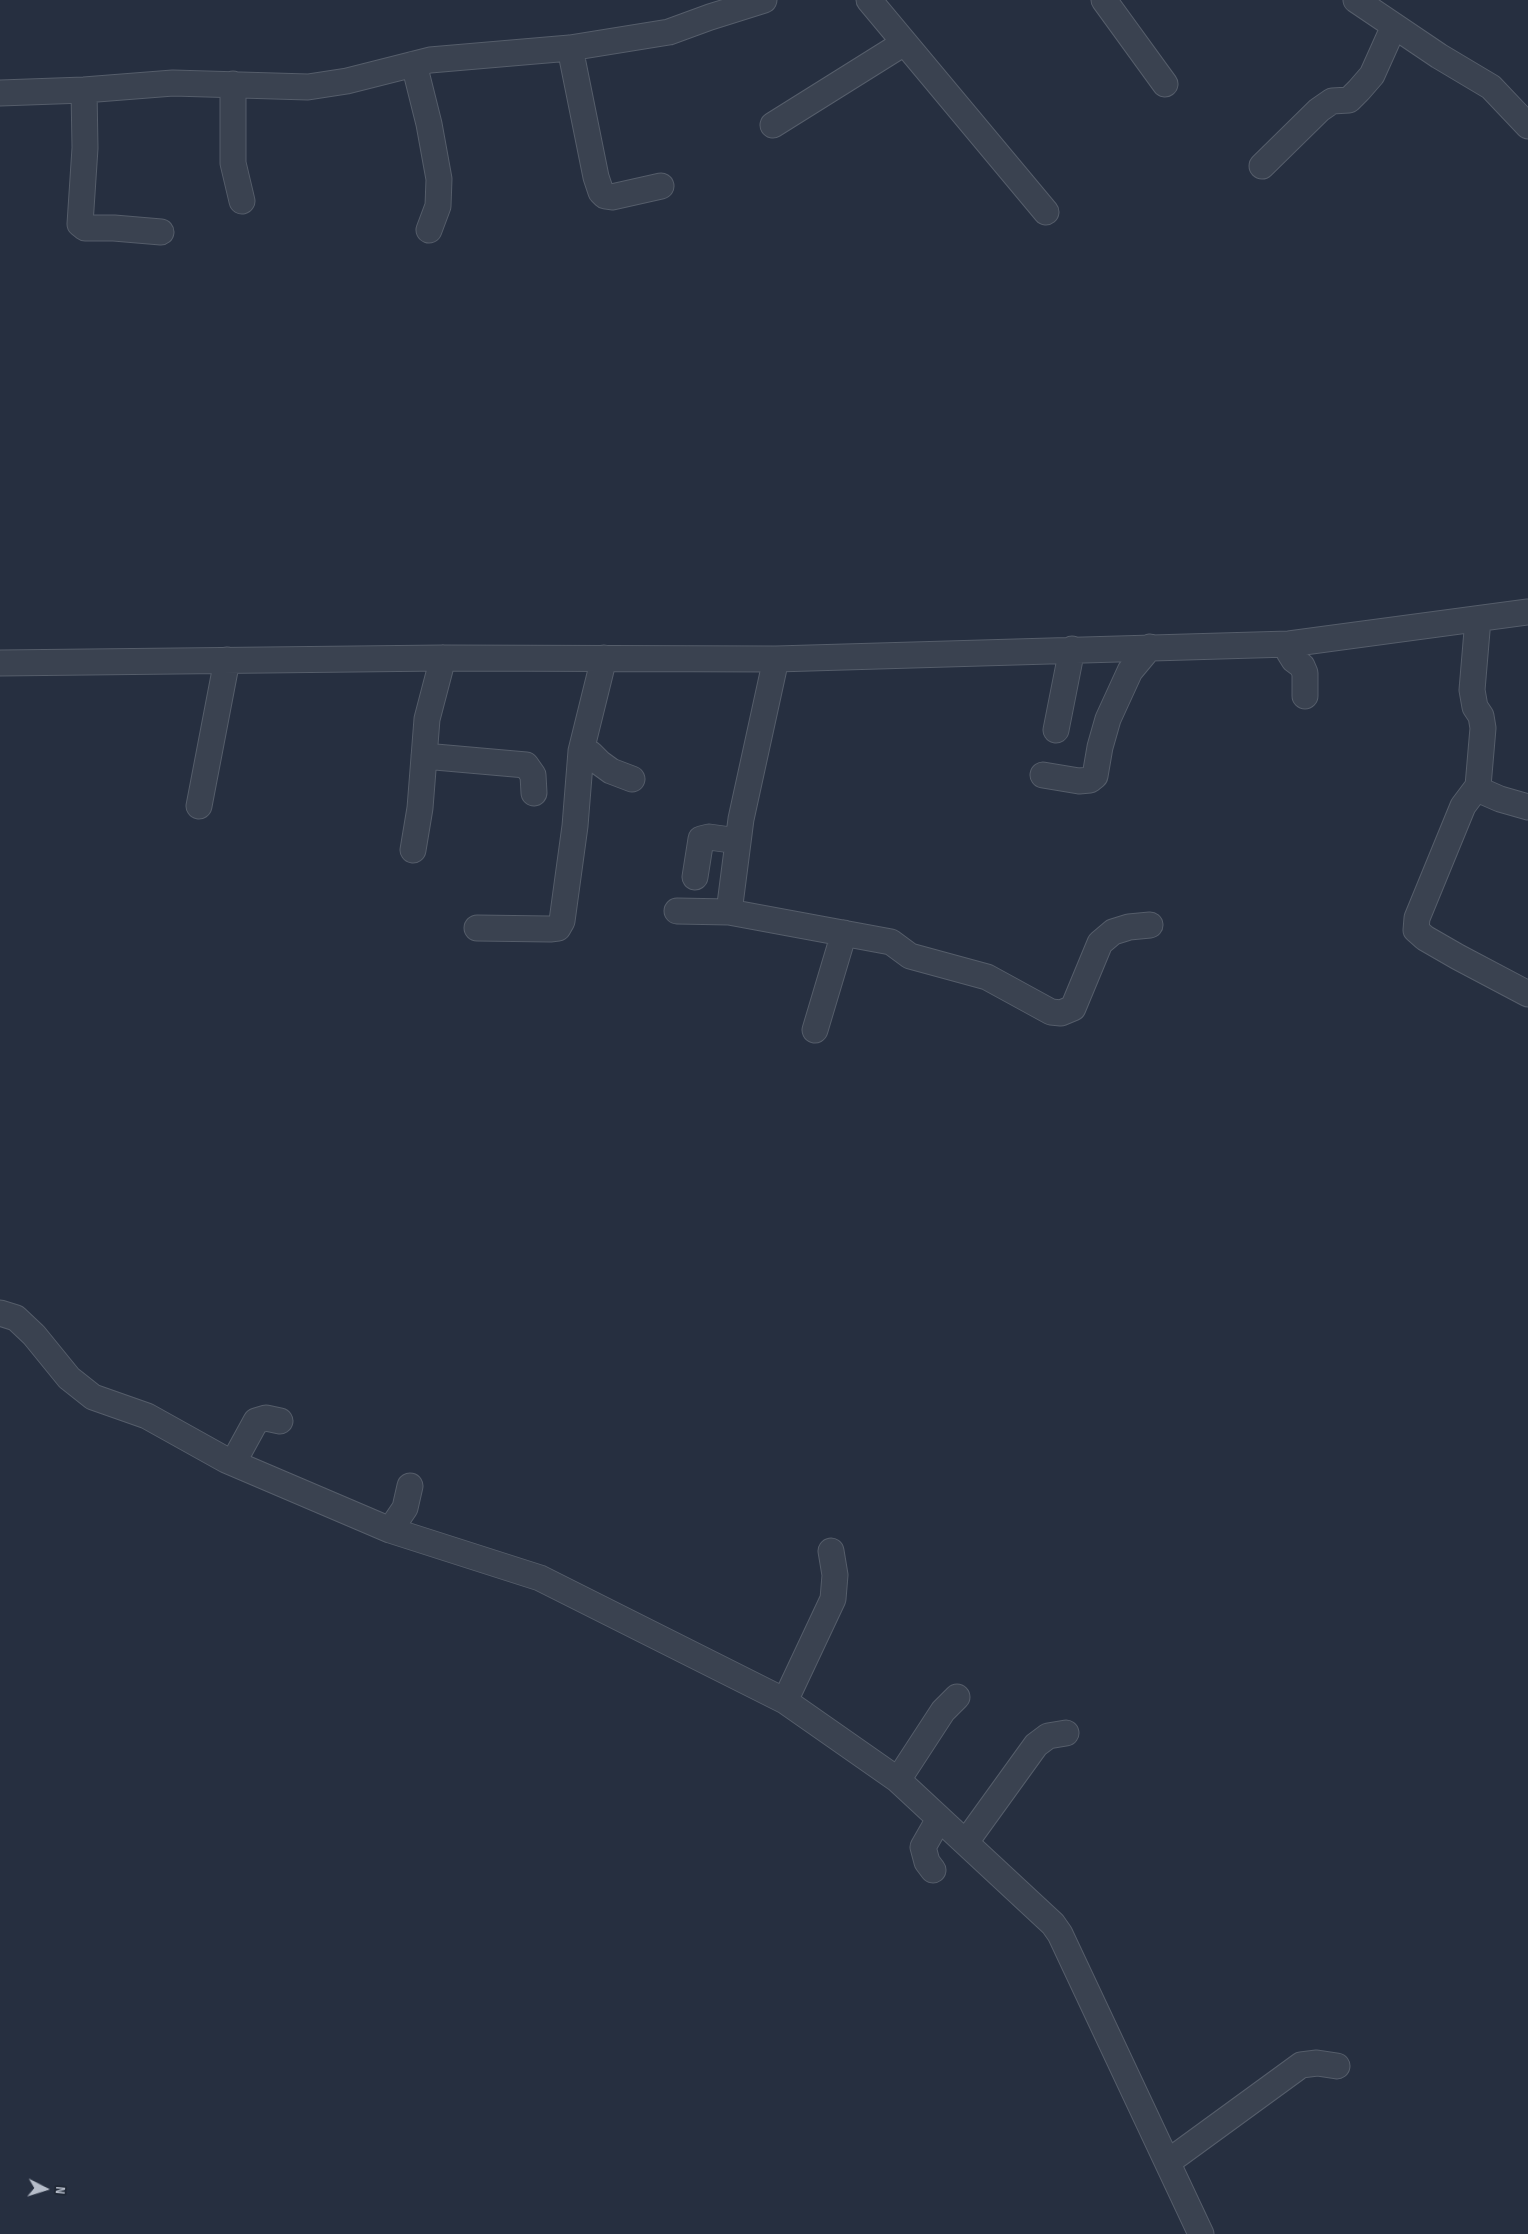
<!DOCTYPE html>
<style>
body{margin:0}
#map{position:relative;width:1528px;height:2234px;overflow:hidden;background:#262f40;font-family:"Sofia Sans Condensed",sans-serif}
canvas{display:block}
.north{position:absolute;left:20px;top:2164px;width:50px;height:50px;-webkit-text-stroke:4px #1f2735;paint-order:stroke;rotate:95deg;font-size:14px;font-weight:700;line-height:20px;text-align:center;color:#b6bdca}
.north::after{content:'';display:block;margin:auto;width:18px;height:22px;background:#b6bdca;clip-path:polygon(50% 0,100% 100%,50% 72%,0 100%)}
</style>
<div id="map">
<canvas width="1528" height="2234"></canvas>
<div class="north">N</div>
</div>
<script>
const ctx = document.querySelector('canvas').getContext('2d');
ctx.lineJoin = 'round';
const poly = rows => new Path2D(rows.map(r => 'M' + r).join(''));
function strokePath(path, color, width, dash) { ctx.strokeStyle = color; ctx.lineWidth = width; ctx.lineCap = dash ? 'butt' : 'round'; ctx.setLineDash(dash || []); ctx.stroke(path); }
const minor = poly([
 [869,0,1046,212],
 [1104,0,1165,84],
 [1356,0,1439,56,1491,87,1528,126],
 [570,48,596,177,601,192,605,196,612,197,661,186],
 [414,64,429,124,439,179,438,206,429,230],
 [233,84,233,163,242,201],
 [84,90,85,148,80,224,85,228,114,228,161,232],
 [0,93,84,90,173,83,308,87,347,81,430,60,570,48,669,32,710,17,764,0],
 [773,125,904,43],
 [1262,166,1319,110,1332,101,1349,100,1359,90,1372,75,1394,26],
 [1478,619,1472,690,1475,707,1481,716,1483,728,1478,786,1484,792,1500,799,1528,807],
 [1289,644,1289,652,1294,660,1302,666,1305,673,1305,696],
 [776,659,741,819,729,912,891,942,910,956,987,977,1051,1012,1061,1013,1073,1008,1100,943,1113,932,1129,927,1150,925],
 [0,663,443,658,776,659,1289,644,1528,612],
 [1056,730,1072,649],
 [581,751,591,754,600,763,611,771,632,779],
 [424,756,526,765,533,775,534,793],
 [1043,775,1079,781,1090,780,1095,776,1100,747,1108,719,1130,671,1150,647],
 [1478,786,1463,806,1417,918,1416,930,1425,938,1458,957,1528,994],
 [199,806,227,660],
 [413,850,420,808,427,719,443,658],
 [695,877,701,839,709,837,738,841],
 [677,911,729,912],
 [477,928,550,929,558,928,562,921,575,826,581,751,604,658],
 [815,1030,844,933],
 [0,1313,16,1318,34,1335,69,1378,93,1397,147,1416,226,1460,390,1530,540,1578,785,1701,898,1780,1053,1924,1060,1934,1201,2234],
 [233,1463,256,1421,266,1418,280,1421],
 [390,1530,405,1508,410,1486],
 [785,1701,833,1599,835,1575,831,1551],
 [898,1780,943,1711,957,1697],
 [966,1842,1036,1745,1048,1736,1066,1733],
 [933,1870,927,1862,923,1847,939,1819],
 [1168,2162,1301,2065,1317,2063,1337,2066]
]);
strokePath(minor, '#555d6a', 27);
strokePath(minor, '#3a4250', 25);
</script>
